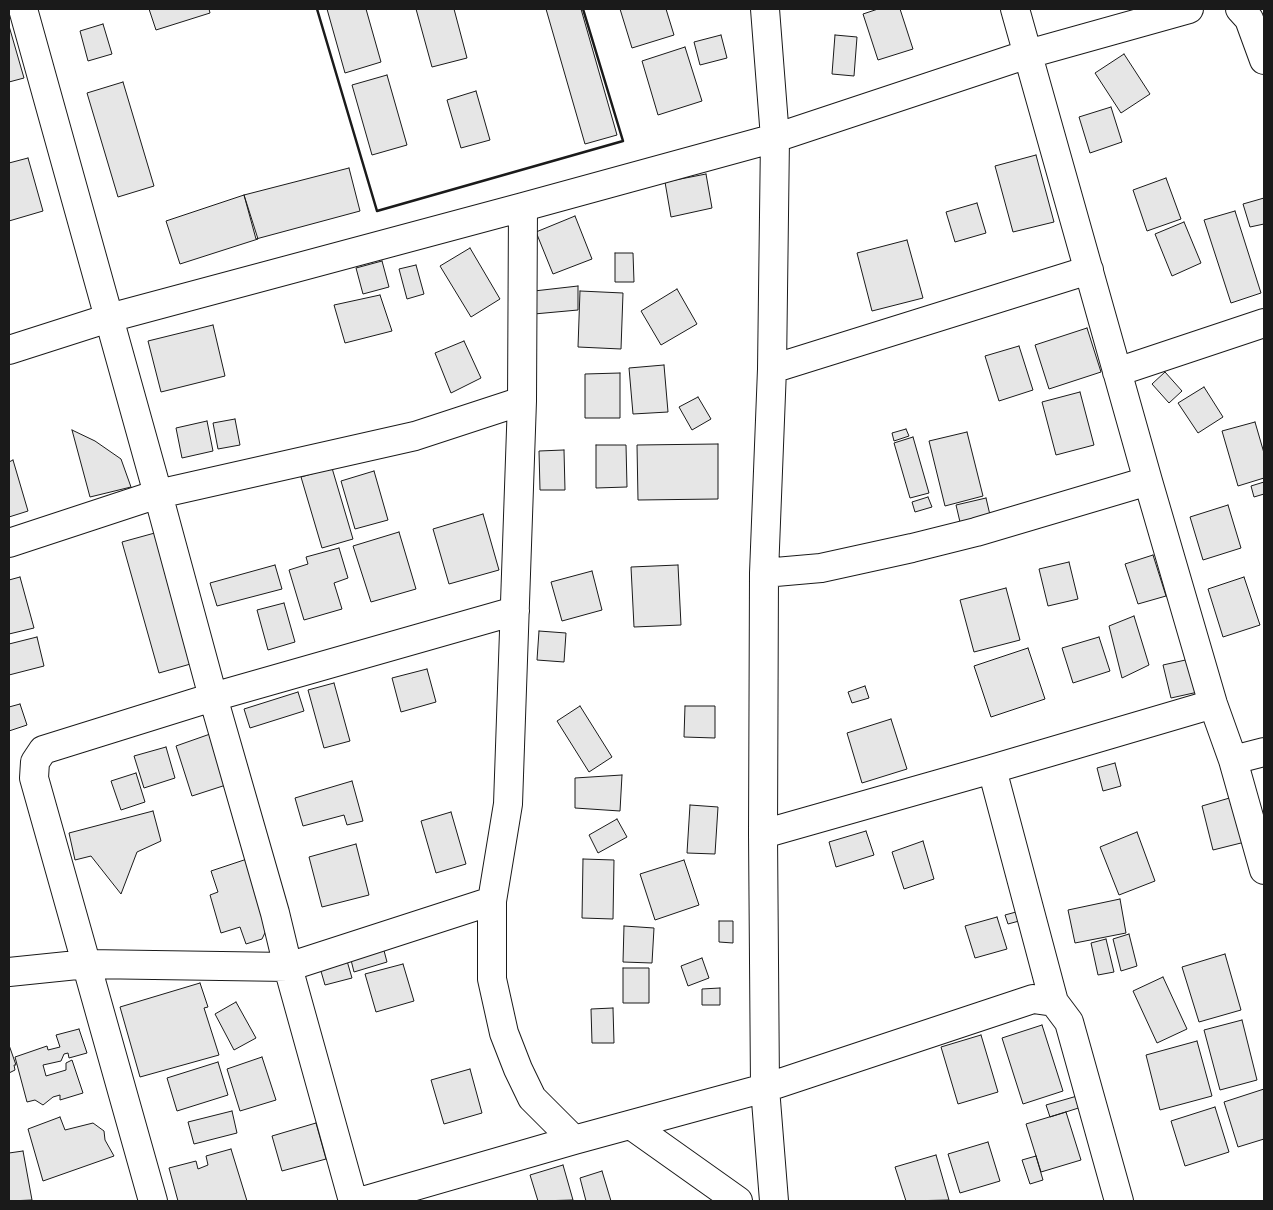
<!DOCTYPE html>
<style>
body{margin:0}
#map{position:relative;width:1273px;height:1210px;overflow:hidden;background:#fff;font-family:Commissioner,sans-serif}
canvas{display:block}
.frame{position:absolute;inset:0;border:10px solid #1a1a1a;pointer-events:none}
</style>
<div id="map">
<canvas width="1273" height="1210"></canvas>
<div class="frame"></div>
</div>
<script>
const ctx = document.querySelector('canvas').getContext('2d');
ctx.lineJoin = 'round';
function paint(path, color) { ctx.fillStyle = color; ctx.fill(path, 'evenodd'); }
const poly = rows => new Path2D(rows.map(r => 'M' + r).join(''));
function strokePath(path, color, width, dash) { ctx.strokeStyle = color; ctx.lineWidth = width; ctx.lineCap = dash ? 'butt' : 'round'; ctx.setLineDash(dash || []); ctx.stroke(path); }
const building = poly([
 [149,9,209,9,210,13,156,30,149,9],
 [327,9,366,9,381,62,345,73,327,9],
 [416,9,454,9,467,58,432,67,416,9],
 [546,9,581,9,617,135,585,144,546,9],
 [620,9,666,9,674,35,632,48,620,9],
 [878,9,900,9,913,49,878,60,863,14,878,9],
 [103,24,112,54,88,61,80,31,103,24],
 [9,26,24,78,9,82,9,26],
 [721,35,727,58,700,65,694,42,721,35],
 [835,35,857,37,854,76,832,74,835,35],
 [685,47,702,101,658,115,642,61,685,47],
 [1124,54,1150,94,1121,113,1095,73,1124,54],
 [387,75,407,145,372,155,352,85,387,75],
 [123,82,154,186,118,197,87,93,123,82],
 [476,91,490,140,461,148,447,100,476,91],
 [1111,107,1122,142,1090,153,1079,117,1111,107],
 [1036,155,1054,222,1013,232,995,166,1036,155],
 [28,158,43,211,9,221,9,163,28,158],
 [349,168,360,211,256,239,244,195,349,168],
 [706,174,712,208,671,217,665,182,706,174],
 [1166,178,1181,219,1147,231,1133,190,1166,178],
 [244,195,258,239,180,264,166,221,244,195],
 [1264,198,1264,224,1250,227,1243,204,1264,198],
 [977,203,986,233,955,242,946,212,977,203],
 [1235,211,1261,293,1231,303,1204,220,1235,211],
 [575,216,592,259,553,274,536,232,575,216],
 [1184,222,1201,263,1172,276,1155,234,1184,222],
 [907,240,923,298,872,311,857,253,907,240],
 [470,248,500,299,471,317,440,266,470,248],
 [615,253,633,253,634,282,615,282,615,253],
 [382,261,389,287,363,294,356,268,382,261],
 [416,265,424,294,407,299,399,269,416,265],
 [578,286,578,310,534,314,534,291,578,286],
 [677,289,697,324,661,345,641,311,677,289],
 [580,291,623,293,621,349,578,347,580,291],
 [380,295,392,331,345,343,334,305,380,295],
 [213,325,225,376,161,392,148,341,213,325],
 [1087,328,1101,372,1049,389,1035,345,1087,328],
 [464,341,481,378,451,393,435,353,464,341],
 [1019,346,1033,390,999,401,985,356,1019,346],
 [664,365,668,412,633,414,629,368,664,365],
 [1165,372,1182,391,1169,403,1152,384,1165,372],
 [620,373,620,418,585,418,585,374,620,373],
 [1204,387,1223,417,1198,433,1178,403,1204,387],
 [1080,392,1094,445,1056,455,1042,402,1080,392],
 [698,397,711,419,692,430,679,407,698,397],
 [235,419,240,445,218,449,213,423,235,419],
 [207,421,213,451,182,458,176,428,207,421],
 [1255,422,1264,453,1264,478,1238,486,1222,431,1255,422],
 [906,429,909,436,894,441,892,433,906,429],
 [72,430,95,441,121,459,131,487,90,497,72,430],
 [967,432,983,496,945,506,929,441,967,432],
 [913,437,929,493,910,498,894,443,913,437],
 [718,444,718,499,638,500,637,445,718,444],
 [596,445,626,445,627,487,596,488,596,445],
 [564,450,565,490,540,490,539,451,564,450],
 [13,460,28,511,9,517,9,462,13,460],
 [332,468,353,539,322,548,301,477,332,468],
 [374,471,388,520,355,529,341,481,374,471],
 [1264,482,1264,494,1254,497,1251,486,1264,482],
 [928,497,932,507,915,512,912,502,928,497],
 [986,498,990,515,960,522,956,505,986,498],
 [1228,505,1241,548,1203,560,1190,517,1228,505],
 [483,514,499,570,449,584,433,529,483,514],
 [162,531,201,661,159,673,122,542,162,531],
 [399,532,416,589,371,602,353,546,399,532],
 [339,548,348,578,334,583,342,609,304,620,289,570,308,564,306,557,339,548],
 [1153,555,1166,596,1138,604,1125,564,1153,555],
 [1069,562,1078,599,1048,606,1039,569,1069,562],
 [275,565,282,589,217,606,210,583,275,565],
 [678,565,681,625,634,627,631,567,678,565],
 [592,571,602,610,562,621,551,582,592,571],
 [20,577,34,628,9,634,9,580,20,577],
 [1244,577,1260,625,1223,637,1208,589,1244,577],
 [1006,588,1020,640,974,652,960,600,1006,588],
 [284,603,295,642,268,650,257,610,284,603],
 [1134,616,1149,665,1122,678,1109,626,1134,616],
 [539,631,566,633,564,662,537,660,539,631],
 [37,637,44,666,9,675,9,644,37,637],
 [1099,637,1110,671,1073,683,1062,648,1099,637],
 [1028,648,1045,699,991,717,974,666,1028,648],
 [1190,659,1198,692,1171,698,1163,665,1190,659],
 [427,669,436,702,401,712,392,678,427,669],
 [334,683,350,741,324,748,308,690,334,683],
 [865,686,869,698,852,703,848,692,865,686],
 [298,692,304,711,250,728,244,709,298,692],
 [20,704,27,725,9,731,9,707,20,704],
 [580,706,612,757,589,772,557,721,580,706],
 [685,706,715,706,715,738,684,737,685,706],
 [891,719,907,769,862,783,847,733,891,719],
 [213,733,229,784,192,796,176,746,213,733],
 [166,747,175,778,144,788,134,756,166,747],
 [1115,763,1121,786,1103,791,1097,768,1115,763],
 [136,773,145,802,121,810,111,781,136,773],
 [622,775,620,811,575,808,575,778,622,775],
 [352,781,363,821,347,825,344,815,303,826,295,798,352,781],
 [1233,797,1245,842,1213,850,1202,806,1233,797],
 [690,805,718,807,715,854,687,853,690,805],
 [153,811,161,841,137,852,121,894,91,856,75,860,69,833,153,811],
 [451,812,466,864,436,873,421,821,451,812],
 [617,819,627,837,598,853,589,835,617,819],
 [866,831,874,855,836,867,829,842,866,831],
 [1137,832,1155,881,1119,895,1100,847,1137,832],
 [923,841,934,879,904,889,892,852,923,841],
 [356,844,369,895,322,907,309,857,356,844],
 [253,857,272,918,262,939,246,944,240,927,221,933,210,895,218,892,211,871,253,857],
 [583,859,614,860,613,919,582,918,583,859],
 [684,860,699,905,655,920,640,874,684,860],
 [1120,899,1126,933,1075,943,1068,910,1120,899],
 [1016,912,1019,921,1008,924,1005,915,1016,912],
 [997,917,1007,949,975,958,965,926,997,917],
 [719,921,733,921,733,943,719,942,719,921],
 [624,926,654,928,652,963,623,962,624,926],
 [1129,934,1137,966,1121,971,1113,939,1129,934],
 [1106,939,1114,972,1098,975,1091,943,1106,939],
 [382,943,387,962,354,972,349,952,382,943],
 [345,954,352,978,325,985,318,961,345,954],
 [1225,954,1241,1010,1199,1022,1182,967,1225,954],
 [702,958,709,978,688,986,681,966,702,958],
 [403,964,414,1001,376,1012,365,974,403,964],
 [623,968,649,968,649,1003,623,1003,623,968],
 [1163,977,1187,1029,1157,1043,1133,991,1163,977],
 [200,983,208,1007,204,1008,219,1055,140,1077,120,1007,200,983],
 [720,988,720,1005,702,1005,702,989,720,988],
 [236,1002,256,1038,234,1050,215,1014,236,1002],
 [613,1008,614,1043,592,1043,591,1009,613,1008],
 [1242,1020,1257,1080,1220,1090,1204,1030,1242,1020],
 [1042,1025,1063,1091,1023,1104,1002,1038,1042,1025],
 [79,1029,87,1053,69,1058,68,1053,64,1054,61,1061,43,1065,46,1076,66,1070,66,1063,72,1060,83,1093,60,1100,60,1095,53,1097,43,1105,35,1100,27,1102,15,1057,47,1046,48,1050,60,1047,56,1035,79,1029],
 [981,1035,998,1092,958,1104,941,1047,981,1035],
 [1197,1041,1212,1096,1160,1110,1146,1055,1197,1041],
 [9,1045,16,1065,14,1065,15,1070,9,1073,9,1045],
 [262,1057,276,1100,240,1111,227,1069,262,1057],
 [218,1062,228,1095,177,1111,167,1078,218,1062],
 [470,1069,482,1113,444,1124,431,1080,470,1069],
 [1264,1089,1264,1139,1238,1147,1224,1102,1264,1089],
 [1084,1094,1088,1105,1050,1117,1046,1105,1084,1094],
 [1215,1107,1229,1152,1185,1166,1171,1121,1215,1107],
 [232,1111,237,1133,194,1144,188,1122,232,1111],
 [1066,1112,1081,1160,1041,1172,1026,1124,1066,1112],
 [60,1117,65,1130,93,1123,104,1131,105,1140,114,1156,43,1181,28,1129,60,1117],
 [316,1123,326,1159,282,1171,272,1136,316,1123],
 [988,1142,1000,1181,960,1193,948,1154,988,1142],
 [231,1149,247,1201,178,1201,169,1168,196,1161,198,1169,208,1165,206,1156,231,1149],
 [23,1151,32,1200,9,1201,9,1153,23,1151],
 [936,1155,949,1200,906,1201,895,1167,936,1155],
 [1036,1156,1043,1180,1030,1184,1022,1160,1036,1156],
 [563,1165,573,1200,538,1201,530,1175,563,1165],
 [602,1171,611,1201,586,1201,580,1178,602,1171]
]);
paint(building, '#e6e6e6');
strokePath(building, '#1a1a1a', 1);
const minor = poly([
 [23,9,158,494,213,697,275,913,288,967,353,1201],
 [765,9,775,138,772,369,764,573,763,834,765,1088,774,1201],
 [1015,9,1148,481,1213,704,1233,760,1264,870],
 [1240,9,1249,19,1264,60],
 [523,207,522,401,508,804,492,901,492,979,504,1033,518,1069,532,1098,574,1140],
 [9,350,109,318,523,207,775,138,1028,54,1189,9],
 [772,369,1089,270],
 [1117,372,1264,323],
 [9,543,158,494,415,436,522,401],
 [764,573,821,568,912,548,976,532,1148,481],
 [1233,760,1264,752],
 [992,769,1213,704],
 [763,834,992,769,1054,1002,1069,1022,1119,1201],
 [9,972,87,964,288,967,492,901],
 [631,1125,738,1201],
 [153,1201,34,778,35,762,43,750,213,697,515,611],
 [363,1201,574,1140,765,1088,1033,999,1054,1002]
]);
strokePath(minor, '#1a1a1a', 30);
strokePath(minor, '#fff', 28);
strokePath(poly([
 [317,9,377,211,623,141,583,9]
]), '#1a1a1a', 2.5);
</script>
